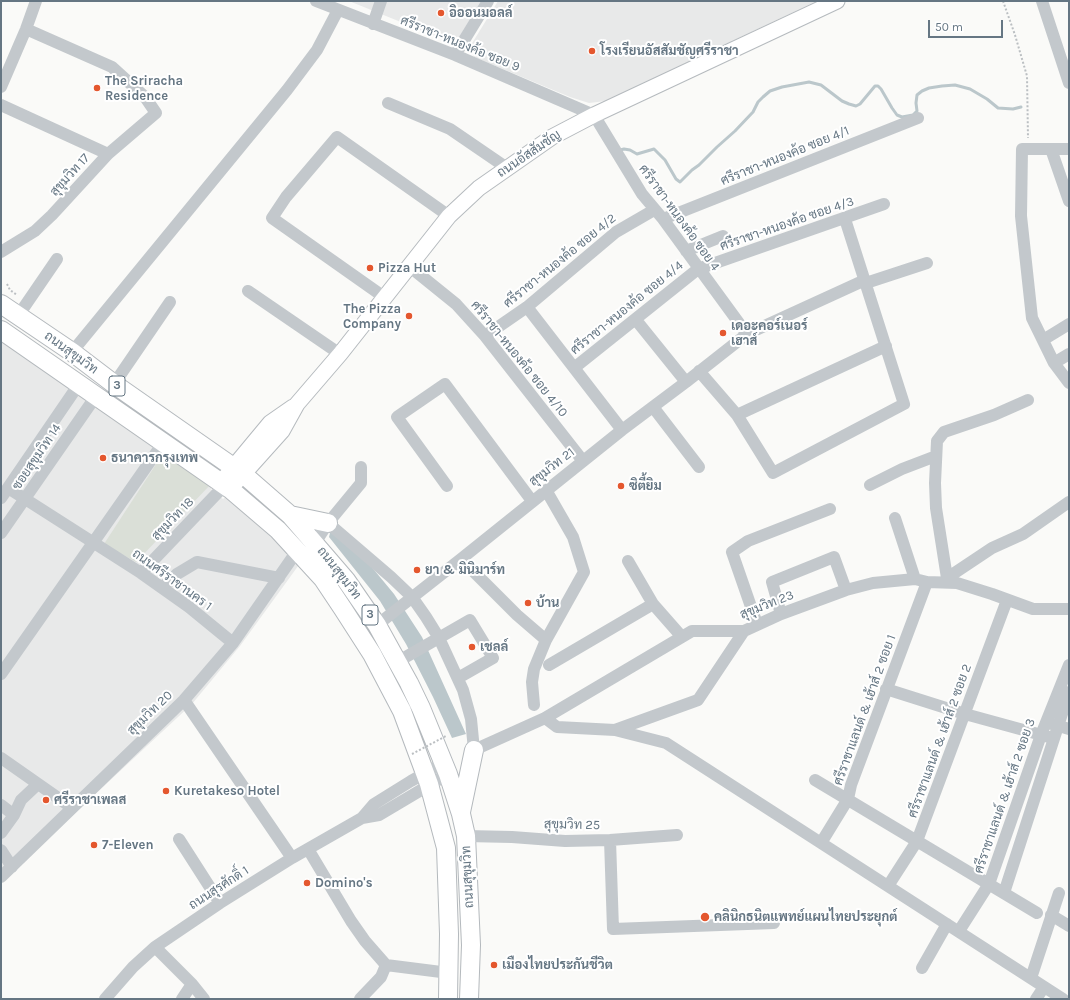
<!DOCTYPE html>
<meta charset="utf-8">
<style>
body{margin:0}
#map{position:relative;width:1070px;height:1000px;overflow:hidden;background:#fafaf8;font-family:Karla,sans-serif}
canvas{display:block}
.frame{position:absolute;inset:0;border:2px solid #657683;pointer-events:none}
.scale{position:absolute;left:928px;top:20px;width:75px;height:18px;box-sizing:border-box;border:2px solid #657683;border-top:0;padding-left:5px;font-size:12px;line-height:14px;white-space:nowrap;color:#657683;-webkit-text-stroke:3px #fff;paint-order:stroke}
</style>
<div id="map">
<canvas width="1070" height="1000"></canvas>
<div class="frame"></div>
<div class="scale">50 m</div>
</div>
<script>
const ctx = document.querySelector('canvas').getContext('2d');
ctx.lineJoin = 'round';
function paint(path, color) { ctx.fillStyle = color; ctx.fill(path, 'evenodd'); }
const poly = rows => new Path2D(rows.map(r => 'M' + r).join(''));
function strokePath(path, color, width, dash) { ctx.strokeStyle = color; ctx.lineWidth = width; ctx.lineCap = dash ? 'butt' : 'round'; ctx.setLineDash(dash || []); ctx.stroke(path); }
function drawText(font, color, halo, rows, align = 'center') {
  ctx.font = font + ' Karla,Sarabun,sans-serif'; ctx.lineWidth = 4; ctx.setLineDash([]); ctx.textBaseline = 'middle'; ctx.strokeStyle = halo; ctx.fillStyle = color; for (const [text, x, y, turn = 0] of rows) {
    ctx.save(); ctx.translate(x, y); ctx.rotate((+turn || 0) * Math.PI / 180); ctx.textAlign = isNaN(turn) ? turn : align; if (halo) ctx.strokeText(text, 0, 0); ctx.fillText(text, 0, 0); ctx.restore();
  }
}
paint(poly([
 [349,1,481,1,455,44],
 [498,1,817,1,606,101,589,103,570,97,474,57,471,45],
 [1,335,215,484,211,489,223,499,227,496,301,562,240,646,192,704,1,882]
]), '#e8e9e9');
paint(poly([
 [164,452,212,483,136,562,104,544]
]), '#dadfd7');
paint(poly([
 [330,533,332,533,370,565,394,594,422,637,466,734,452,738,433,697,406,644,380,601,329,537]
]), '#bbc7cb');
strokePath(poly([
 [620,150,624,149,630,150,637,154,654,149,665,160,676,179,680,182,692,170,699,165,717,147,735,131,753,112,758,102,763,97,770,91,782,87,809,82,821,85,842,101,849,104,856,106,860,104,875,86,878,86,881,89,892,108,897,115,902,117,913,115,917,111,916,103,917,95,922,91,929,88,942,86,955,85,970,89,987,99,998,108,1013,109,1021,107]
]), '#bbc7cb', 3);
const major = poly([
 [221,482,270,423,293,407],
 [230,489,282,431,297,404,340,354,449,216,479,188,552,137,594,115,837,1]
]);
const highway = poly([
 [1,304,72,352,114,384,243,474,290,515,346,580,377,625,409,683,421,708,448,774,461,814,466,836,471,945,469,999],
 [1,330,230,489,278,530,323,579,343,609,372,654,402,711,429,784,446,848,449,934,448,999],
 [290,515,328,523],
 [461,812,474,750]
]);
strokePath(major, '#b5babe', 17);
strokePath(highway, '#b4b9bd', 20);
strokePath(poly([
 [1003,1,1015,35,1027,76,1028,138],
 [7,284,10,290,17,295]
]), '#bbbfc2', 2, [2, 2]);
strokePath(poly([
 [316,1,455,55,594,115,642,194,663,219,747,334],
 [1042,1,1069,83],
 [373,24,381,1],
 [455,55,488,1],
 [1,87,26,29,36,1],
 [388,103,450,129,507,168],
 [1,105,108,154],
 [1051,149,1069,201],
 [1069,149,1022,149,1021,216,1032,318,1054,363,1069,383],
 [663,219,918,118],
 [686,251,723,236],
 [1,252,35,231,52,215,108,154,156,113,145,97,112,67,26,29],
 [409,266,456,304,485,336,583,461],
 [866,283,927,263],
 [248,291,340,354],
 [384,297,272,218,286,197,337,137,449,216],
 [527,307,622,430],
 [18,316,57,259],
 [636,320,686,382],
 [485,336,527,307,616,232,654,210],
 [1043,340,1069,324],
 [72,352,287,90,317,50,338,10],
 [1054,363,1069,354],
 [574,368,698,269,884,204],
 [699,371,737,415,773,473,904,404,845,219],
 [114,384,170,302],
 [653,407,699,467],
 [737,415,886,346],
 [870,485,902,469,936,456],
 [447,486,397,417,445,384,532,501],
 [8,488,141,573,189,607,233,643],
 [1,498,79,384],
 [895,518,915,579],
 [328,523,391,577,412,597,426,617,439,638,463,690,471,719,474,750,545,718,692,631,744,631,781,614,846,590,873,583,915,579,927,582,957,583,992,594,1033,609,1069,609],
 [1,533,96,396],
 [315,543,328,523,361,483,361,467],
 [461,559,517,615,546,640],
 [628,561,653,604,682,637],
 [141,573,225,485],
 [947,578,992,548,1023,534,1069,502],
 [957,583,947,578,936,508,935,483,937,441,944,432,994,415,1028,400],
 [162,588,177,574,197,562,279,578],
 [781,614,772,582,834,557,846,590],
 [757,624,732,552,748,541,830,509],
 [377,625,461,559,622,430,686,382,747,334,865,280],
 [397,662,470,620,493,658,458,678],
 [549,665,653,604],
 [1,674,163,443],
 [886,689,965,714,1049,737],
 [184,700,292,858],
 [534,705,532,682,534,669,546,640,584,572,573,537,546,490],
 [545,718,557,727,615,730,666,743,1063,999],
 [1049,723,1069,729],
 [615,730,698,700,744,631],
 [1,758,71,807],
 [815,780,1037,913],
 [1,805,14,815],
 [362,818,379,815,448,774],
 [1,833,14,815,21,800,38,784],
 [466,836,512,837,565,841,610,840,677,835],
 [179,839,220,903],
 [610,840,613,929,774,923],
 [821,843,848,799,851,785,927,582],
 [308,849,351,921,365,941,386,965,381,977,360,999],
 [1,850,12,867],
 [1,877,184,700,233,643,297,551],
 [888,886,917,841,1007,600],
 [1004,893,1069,692],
 [1051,915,1069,926],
 [959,931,989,884,1041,735,1069,665],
 [155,947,192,984,204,999],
 [386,965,449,973],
 [922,968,947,924],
 [1031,978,1059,893],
 [105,999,133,967,155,947,220,903,292,858,362,818,374,804,411,781,443,763],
 [182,999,192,984],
 [1036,999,1044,987]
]), '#c3c8cc', 12);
strokePath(major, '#fff', 15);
strokePath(highway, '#fff', 18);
strokePath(poly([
 [412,754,446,736]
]), '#bbbfc2', 2, [2, 2]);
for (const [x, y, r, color] of [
 [441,13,4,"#e4572e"],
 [592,51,4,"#e4572e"],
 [97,88,4,"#e4572e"],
 [370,268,4,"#e4572e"],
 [409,316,4,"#e4572e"],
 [723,333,4,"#e4572e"],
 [103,458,4,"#e4572e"],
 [621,486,4,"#e4572e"],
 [417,570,4,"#e4572e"],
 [528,603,4,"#e4572e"],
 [472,647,4,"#e4572e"],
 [166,791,4,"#e4572e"],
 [46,800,4,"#e4572e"],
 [94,845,4,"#e4572e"],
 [307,883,4,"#e4572e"],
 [705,917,5,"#e4572e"],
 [494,965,4,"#e4572e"]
]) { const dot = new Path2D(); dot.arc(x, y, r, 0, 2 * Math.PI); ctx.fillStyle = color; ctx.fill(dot); strokePath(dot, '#fff', 1.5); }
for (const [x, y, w] of [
 [117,386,16],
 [370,615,16]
]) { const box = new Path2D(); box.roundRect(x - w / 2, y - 10, w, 20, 3); ctx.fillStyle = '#fff'; ctx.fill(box); strokePath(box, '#657683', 1); }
drawText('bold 12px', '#657683', null, [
 ["3",117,386],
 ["3",370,615]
]);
drawText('bold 13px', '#657683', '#fff', [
 ["อิออนมอลล์",449,13],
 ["โรงเรียนอัสสัมชัญศรีราชา",600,51],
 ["The Sriracha",105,81],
 ["Residence",105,96],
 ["Pizza Hut",378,268],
 ["The Pizza",401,309,"right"],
 ["Company",401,324,"right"],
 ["เดอะคอร์เนอร์",731,326],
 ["เฮาส์",731,341],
 ["ธนาคารกรุงเทพ",111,458],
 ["ซิตี้ยิม",629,486],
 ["ยา & มินิมาร์ท",425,570],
 ["บ้าน",536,603],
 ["เชลล์",480,647],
 ["Kuretakeso Hotel",174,791],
 ["ศรีราชาเพลส",54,800],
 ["7-Eleven",102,845],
 ["Domino's",315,883],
 ["คลินิกธนิตแพทย์แผนไทยประยุกต์",714,917],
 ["เมืองไทยประกันชีวิต",502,965]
], 'left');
drawText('13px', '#657683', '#fff', [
 ["ศรีราชา-หนองค้อ ซอย 9",460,44,22],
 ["ถนนอัสสัมชัญ",529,154,-34],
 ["ศรีราชา-หนองค้อ ซอย 4/1",785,156,-22],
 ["สุขุมวิท 17",70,175,-48],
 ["ศรีราชา-หนองค้อ ซอย 4",679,218,54],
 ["ศรีราชา-หนองค้อ ซอย 4/3",787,224,-19],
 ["ศรีราชา-หนองค้อ ซอย 4/2",560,261,-39],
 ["ศรีราชา-หนองค้อ ซอย 4/4",627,308,-39],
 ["ถนนสุขุมวิท",71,353,36],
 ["ศรีราชา-หนองค้อ ซอย 4/10",519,359,51],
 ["ซอยสุขุมวิท 14",37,457,-56],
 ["สุขุมวิท 21",552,467,-38],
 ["สุขุมวิท 18",173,519,-46],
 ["ถนนสุขุมวิท",339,573,52],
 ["ถนนศรีราชานคร 1",172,580,36],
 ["สุขุมวิท 23",767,605,-22],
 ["ศรีราชาแลนด์ & เฮ้าส์ 2 ซอย 1",865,710,-70],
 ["สุขุมวิท 20",150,713,-44],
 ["ศรีราชาแลนด์ & เฮ้าส์ 2 ซอย 2",940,741,-70],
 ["ศรีราชาแลนด์ & เฮ้าส์ 2 ซอย 3",1005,796,-71],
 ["สุขุมวิท 25",572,825,1],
 ["ถนนสุขุมวิท",468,877,-93],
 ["ถนนสุรศักดิ์ 1",219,888,-33]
]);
</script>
